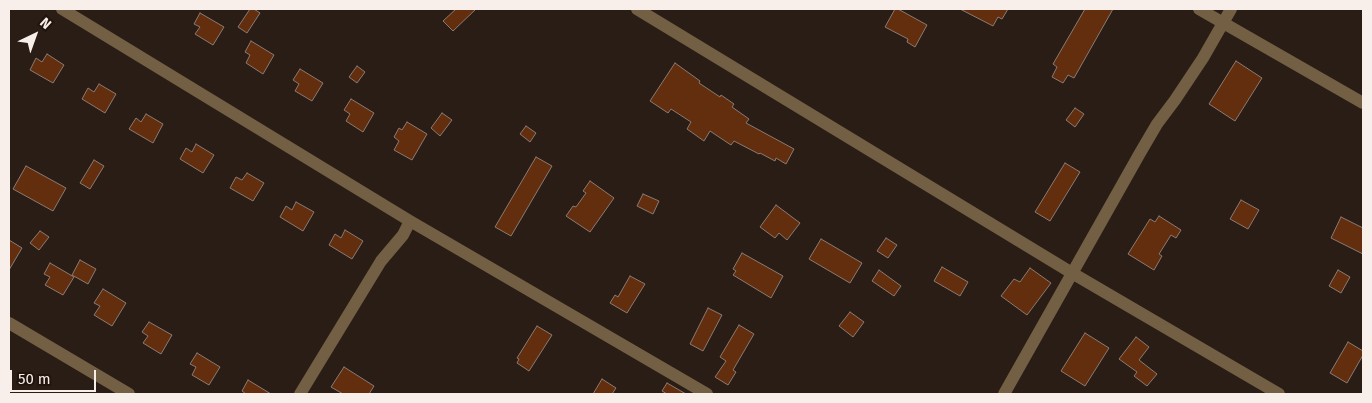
<!DOCTYPE html>
<style>
body{margin:0}
#map{position:relative;width:1372px;height:403px;overflow:hidden;background:#2a1d16;font-family:"Fira Sans",sans-serif}
canvas{display:block}
.frame{position:absolute;inset:0;border:10px solid #f8efea;pointer-events:none}
.north{position:absolute;left:10px;top:10px;width:50px;height:50px;-webkit-text-stroke:4px #20140d;paint-order:stroke;rotate:42deg;font-size:14px;font-weight:700;line-height:20px;text-align:center;color:#f8efea}
.north::after{content:'';display:block;margin:auto;width:18px;height:22px;background:#f8efea;clip-path:polygon(50% 0,100% 100%,50% 72%,0 100%)}
.scale{position:absolute;left:10px;top:370px;width:86px;height:22px;box-sizing:border-box;border:2px solid #f8efea;border-top:0;padding-left:6px;font-size:15px;line-height:18px;white-space:nowrap;color:#f8efea;-webkit-text-stroke:4px #20140d;paint-order:stroke}
</style>
<div id="map">
<canvas width="1372" height="403"></canvas>
<div class="frame"></div>
<div class="north">N</div>
<div class="scale">50 m</div>
</div>
<script>
const ctx = document.querySelector('canvas').getContext('2d');
ctx.lineJoin = 'round';
function paint(path, color) { ctx.fillStyle = color; ctx.fill(path, 'evenodd'); }
const poly = rows => new Path2D(rows.map(r => 'M' + r).join(''));
function strokePath(path, color, width, dash) { ctx.strokeStyle = color; ctx.lineWidth = width; ctx.lineCap = dash ? 'butt' : 'round'; ctx.setLineDash(dash || []); ctx.stroke(path); }
const building = poly([
 [250,9,254,9,260,13,247,33,238,27,250,9],
 [456,9,476,9,453,31,443,21,456,9],
 [895,9,898,9,927,25,915,47,907,42,908,39,885,27,895,9],
 [960,9,1008,9,1002,19,998,17,993,26,960,9],
 [1085,9,1113,9,1074,78,1068,75,1063,83,1052,77,1057,67,1053,64,1085,9],
 [200,13,224,27,213,45,195,34,200,27,194,24,200,13],
 [251,41,274,55,263,74,246,63,250,55,245,52,251,41],
 [47,54,64,65,53,83,30,70,36,58,42,62,47,54],
 [1236,61,1262,78,1235,121,1209,104,1236,61],
 [675,63,700,81,699,83,720,97,721,95,734,104,732,107,749,119,746,123,794,149,786,164,776,158,775,161,760,153,759,154,734,141,731,145,710,131,704,141,687,129,691,122,671,109,668,113,650,101,675,63],
 [357,66,365,72,357,83,349,77,357,66],
 [300,69,323,83,312,101,295,91,299,84,293,80,300,69],
 [99,84,116,94,105,113,82,99,88,88,94,92,99,84],
 [351,99,374,113,363,132,346,121,350,114,344,110,351,99],
 [1075,108,1084,114,1075,127,1066,120,1075,108],
 [442,113,452,120,440,136,431,128,442,113],
 [146,114,163,124,153,143,129,129,136,118,141,122,146,114],
 [407,122,427,134,412,160,394,150,399,141,394,137,399,128,402,130,407,122],
 [526,126,536,133,530,142,520,134,526,126],
 [196,144,214,155,203,173,180,159,186,148,192,152,196,144],
 [536,157,552,166,511,236,495,227,536,157],
 [94,160,104,166,90,189,80,183,94,160],
 [1065,163,1080,172,1050,221,1035,212,1065,163],
 [26,166,66,188,53,211,13,189,26,166],
 [247,173,264,183,253,201,230,188,236,177,242,180,247,173],
 [590,181,614,198,590,232,566,216,573,206,576,207,586,193,583,191,590,181],
 [643,194,659,201,653,214,637,206,643,194],
 [1241,200,1259,210,1248,229,1230,219,1241,200],
 [296,202,314,212,303,231,280,217,286,206,292,210,296,202],
 [776,205,800,223,787,240,779,233,775,238,760,227,776,205],
 [1159,216,1181,230,1176,238,1171,235,1159,254,1162,256,1154,270,1128,254,1150,219,1155,222,1159,216],
 [1341,217,1363,228,1363,254,1331,238,1341,217],
 [345,230,363,241,352,259,329,245,335,234,341,238,345,230],
 [40,231,49,237,39,250,30,243,40,231],
 [886,238,897,245,888,258,877,251,886,238],
 [821,239,862,263,850,283,809,259,821,239],
 [9,240,22,248,9,270,9,240],
 [742,253,783,276,771,298,733,275,736,271,733,269,742,253],
 [80,260,96,269,88,284,72,275,80,260],
 [50,263,74,277,63,295,45,285,50,277,44,274,50,263],
 [942,267,968,282,960,296,934,281,942,267],
 [1030,268,1051,283,1027,315,1001,296,1014,279,1020,282,1030,268],
 [879,270,901,286,894,296,872,281,879,270],
 [1338,270,1350,277,1341,293,1329,286,1338,270],
 [630,276,645,284,627,313,610,303,615,295,618,297,630,276],
 [103,289,126,303,112,326,94,315,100,306,94,303,103,289],
 [708,308,722,315,703,351,690,344,708,308],
 [850,312,864,322,853,337,839,326,850,312],
 [149,322,172,335,161,354,143,343,148,336,142,332,149,322],
 [739,325,754,334,733,370,736,372,728,385,715,377,726,361,720,357,739,325],
 [537,326,552,335,529,371,517,363,519,359,517,358,537,326],
 [1085,333,1109,348,1085,386,1061,371,1085,333],
 [1136,337,1149,347,1139,360,1157,374,1147,386,1134,376,1137,372,1119,359,1136,337],
 [1348,342,1363,351,1363,355,1347,383,1330,373,1348,342],
 [197,353,220,367,209,385,192,375,196,367,190,364,197,353],
 [344,367,374,386,369,394,343,394,331,387,344,367],
 [602,379,616,388,612,394,593,394,602,379],
 [248,380,271,394,246,394,242,391,248,380],
 [667,383,686,394,667,394,662,391,667,383]
]);
paint(building, '#622e0e');
strokePath(building, '#8b7b73', 1);
strokePath(poly([
 [62,9,410,221,707,394],
 [637,9,1072,273,1279,394],
 [1199,9,1363,103],
 [9,323,129,394],
 [300,394,381,261,403,235,410,221],
 [1004,394,1140,153,1157,124,1175,100,1203,58,1231,9]
]), '#735f43', 12);
</script>
